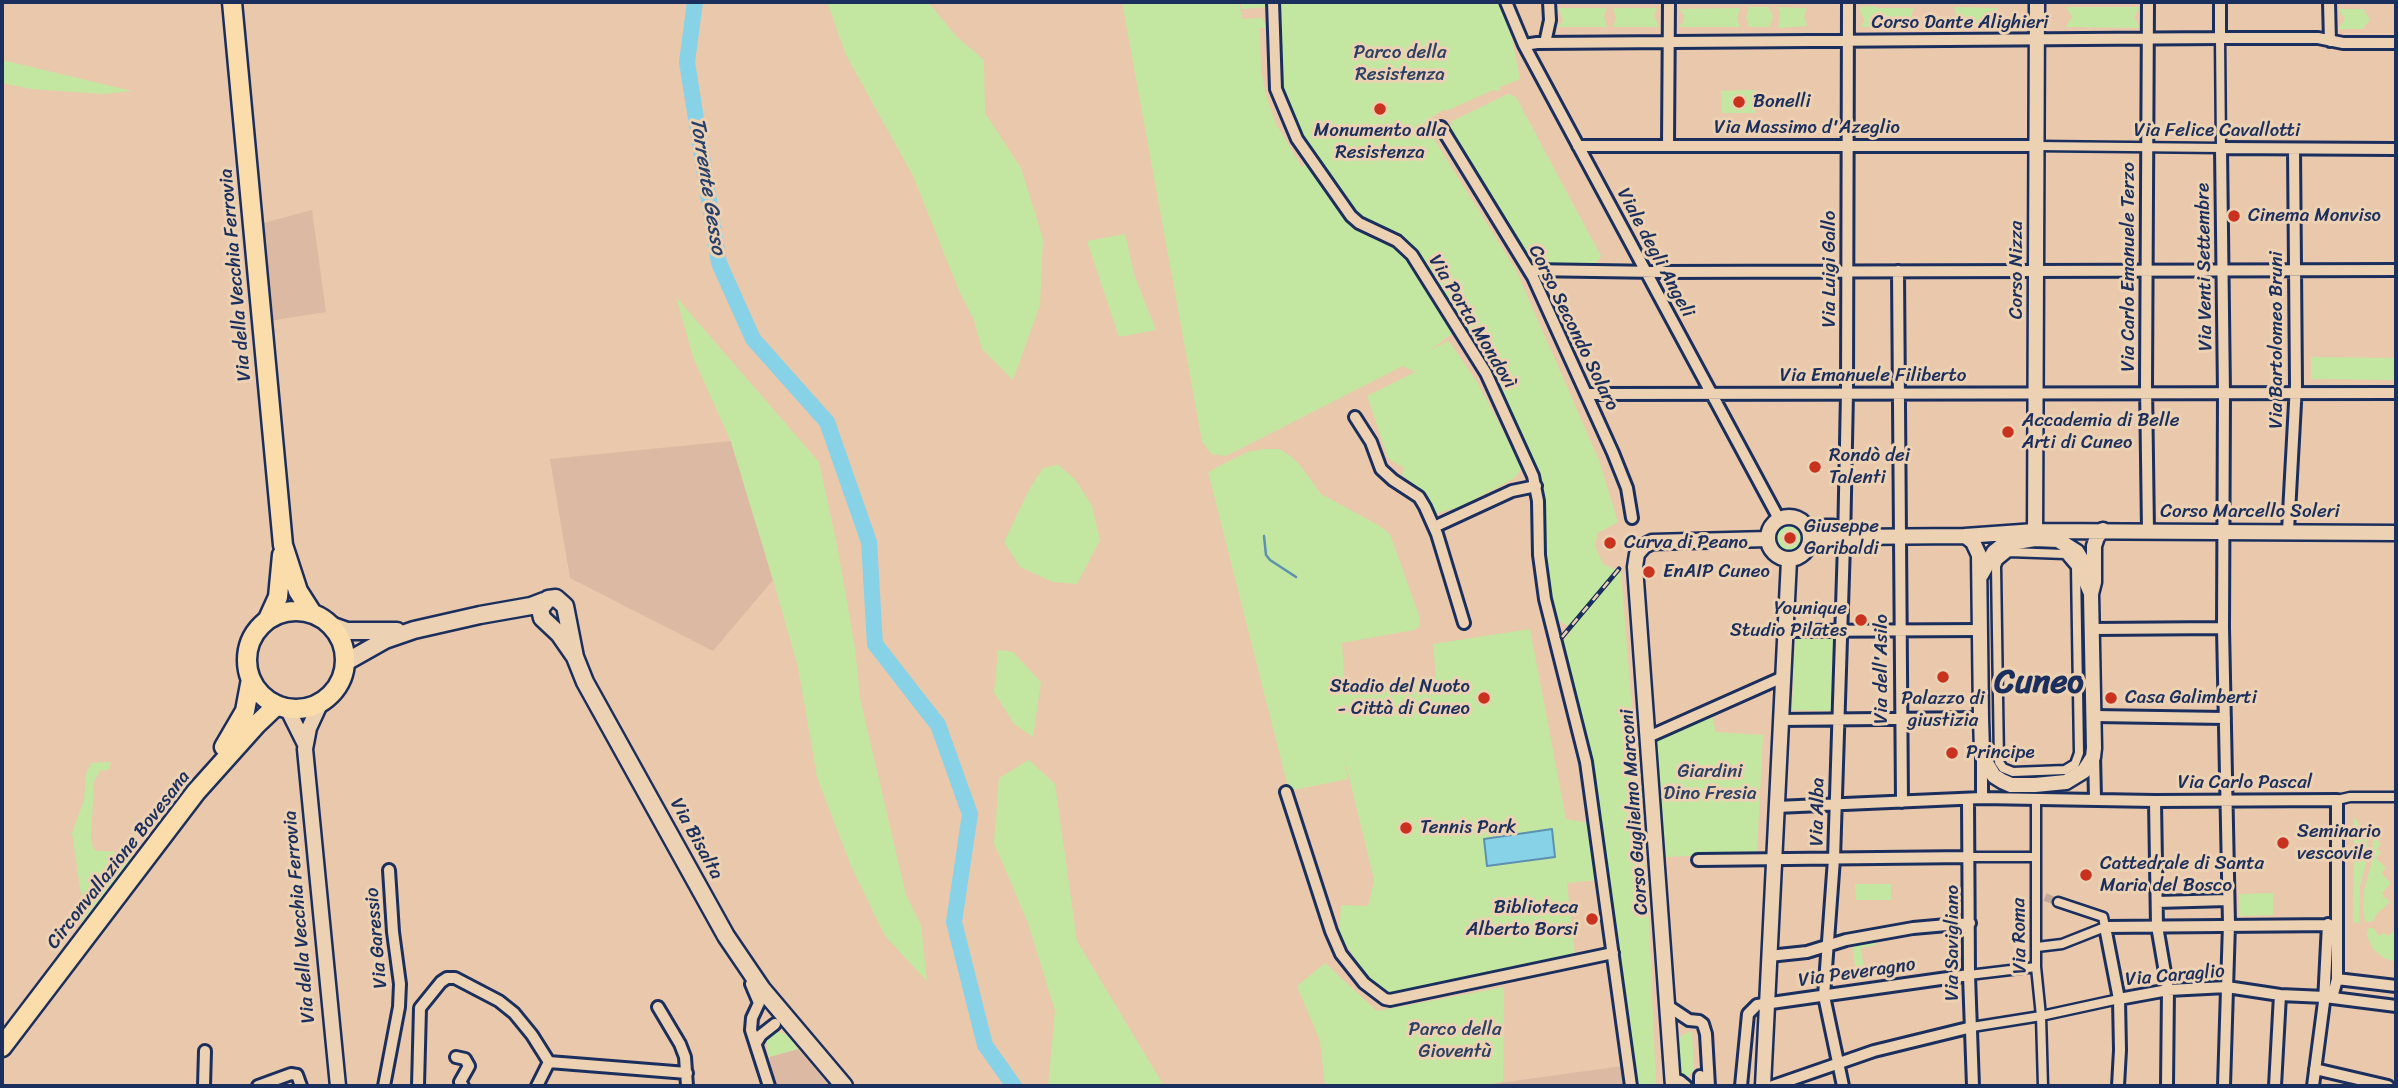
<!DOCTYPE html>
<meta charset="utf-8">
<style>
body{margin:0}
#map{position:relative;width:2398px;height:1088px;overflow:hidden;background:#eac8ab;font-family:Sriracha,sans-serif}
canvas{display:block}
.frame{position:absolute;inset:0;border:4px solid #1b2f5e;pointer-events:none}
</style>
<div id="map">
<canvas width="2398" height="1088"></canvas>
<div class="frame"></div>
</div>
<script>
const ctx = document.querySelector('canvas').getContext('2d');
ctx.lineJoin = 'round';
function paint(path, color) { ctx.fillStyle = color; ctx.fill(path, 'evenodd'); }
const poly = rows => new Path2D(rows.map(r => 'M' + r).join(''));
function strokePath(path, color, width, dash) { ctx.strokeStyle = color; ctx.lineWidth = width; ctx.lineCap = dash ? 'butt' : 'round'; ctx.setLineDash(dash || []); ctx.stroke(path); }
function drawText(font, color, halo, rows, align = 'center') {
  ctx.font = font + ' Sriracha,sans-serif'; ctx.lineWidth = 6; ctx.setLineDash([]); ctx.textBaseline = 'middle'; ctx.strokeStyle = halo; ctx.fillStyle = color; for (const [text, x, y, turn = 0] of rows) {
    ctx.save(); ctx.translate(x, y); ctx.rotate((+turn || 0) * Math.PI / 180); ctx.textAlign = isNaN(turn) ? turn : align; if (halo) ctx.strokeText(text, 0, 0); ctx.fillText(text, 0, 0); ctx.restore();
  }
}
paint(poly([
 [312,210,326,312,269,321,260,224],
 [731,441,773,580,713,651,570,578,550,459],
 [798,1049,830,1086,776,1086,769,1057],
 [1622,1066,1623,1086,1478,1086]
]), '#dcb9a2');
paint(poly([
 [827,2,928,2,957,37,984,60,985,113,1021,168,1043,239,1040,305,1013,380,982,349,974,320,960,293,913,176,846,55],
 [1122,2,1239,2,1242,19,1261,18,1269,28,1260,28,1261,69,1266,95,1276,124,1302,167,1315,158,1301,136,1281,90,1277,6,1242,9,1241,2,1499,2,1512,38,1520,79,1500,87,1499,91,1493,90,1446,111,1444,109,1424,123,1516,270,1599,460,1618,522,1598,533,1595,546,1603,564,1621,572,1649,922,1656,1086,1636,1086,1630,1018,1605,869,1593,764,1563,642,1572,629,1557,619,1555,613,1546,556,1543,486,1531,453,1491,374,1463,326,1430,350,1449,341,1477,382,1522,467,1515,478,1458,508,1436,513,1427,494,1402,475,1404,468,1388,458,1367,396,1415,372,1403,366,1226,456,1212,454,1207,449,1202,441],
 [1874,6,1878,8,1914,8,1911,16,1914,27,1861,27,1864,20,1859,7],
 [1749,7,1769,7,1773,17,1769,27,1749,27,1746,17],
 [1777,7,1807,8,1804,16,1807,26,1778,28,1780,12],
 [1954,7,1997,8,1995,16,1997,28,1991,26,1954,26,1957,18],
 [2066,7,2140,7,2134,17,2140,28,2066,27,2072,17],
 [1558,8,1607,8,1604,16,1607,27,1558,27,1563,20],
 [1613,8,1657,8,1654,16,1659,27,1613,27,1616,19],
 [1737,8,1740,8,1737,19,1740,27,1678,27,1683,22,1684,15,1679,9],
 [2338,9,2363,9,2370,19,2363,29,2338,29,2345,19],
 [2,60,132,91,104,94,31,89,2,83],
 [1756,90,1756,113,1722,113,1721,91],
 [1508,94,1516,97,1601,256,1595,265,1531,263,1449,129,1452,121],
 [1125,234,1135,277,1156,330,1119,337,1087,241],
 [676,297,819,462,837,545,855,648,860,698,906,895,921,925,927,981,885,936,851,866,817,777,798,667,773,580,731,442,693,357],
 [2311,357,2396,358,2396,380,2311,379],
 [1264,449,1279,449,1289,455,1300,465,1321,494,1378,525,1390,534,1420,618,1420,626,1414,630,1342,643,1345,695,1436,677,1433,644,1530,629,1566,819,1588,823,1597,880,1567,883,1575,954,1390,993,1372,982,1339,935,1341,905,1368,906,1374,880,1344,756,1348,779,1289,791,1208,472,1247,452],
 [1058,465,1075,479,1092,506,1100,540,1077,584,1053,582,1020,567,1004,542,1030,488,1043,468],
 '1776 538a13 13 0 1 1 26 0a13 13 0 1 1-26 0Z',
 [1795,638,1834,639,1832,711,1792,710],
 [998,650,1013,652,1041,682,1033,737,1014,724,994,692],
 [1711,711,1716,732,1763,735,1757,853,1666,857,1656,737],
 [1029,760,1055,784,1077,941,1164,1086,1048,1086,1055,1011,1028,923,994,843,999,778],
 [111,762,109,769,100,771,94,782,91,839,93,848,97,851,131,852,134,857,82,922,81,894,72,833,84,800,86,774,91,763],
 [2354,817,2365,833,2369,852,2360,886,2359,923,2353,922],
 [2380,831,2382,834,2377,840,2381,844,2377,849,2381,853,2376,858,2386,868,2381,873,2391,883,2382,893,2384,896,2381,900,2385,897,2390,902,2375,916,2374,921,2365,922,2363,906,2364,890,2371,865,2373,840],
 [1855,884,1891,884,1891,900,1856,900],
 [2273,893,2273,915,2239,916,2239,894],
 [2368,928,2373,928,2379,936,2383,933,2388,936,2396,929,2396,962,2384,958,2373,949,2367,936],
 [1875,941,1876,945,1861,948,1864,969,1879,967,1880,977,1857,980,1852,944],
 [1325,963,1377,1011,1504,987,1503,1082,1478,1086,1325,1086,1320,1041,1297,986],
 [1692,1031,1694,1070,1688,1077,1680,1074,1678,1040,1682,1035],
 [780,1032,788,1036,798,1049,769,1057,766,1040,769,1035]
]), '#c3e7a1');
const water = poly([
 [1552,829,1555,857,1487,866,1484,839,1552,829]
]);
paint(water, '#88d2e8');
strokePath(water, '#5c91b1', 2);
strokePath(poly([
 [1264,536,1266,555,1270,560,1296,577]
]), '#5c91b1', 2.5);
strokePath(poly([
 [695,2,687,62,719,263,753,339,827,422,869,542,875,644,938,725,970,814,954,922,985,1045,1014,1086]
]), '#88d2e8', 16);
strokePath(poly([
 [2045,897,2058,902]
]), '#c1a99c', 8, [8, 4]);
const pedestrian = poly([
 [2037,146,2221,148,2220,38],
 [1825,524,1834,524],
 [2009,552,2065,554,2076,567,2079,753,2075,764,2065,770,2013,772,2003,768,1999,762,1996,566,1998,561,2009,552],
 [2036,798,2036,967,2041,1016,2043,1086],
 [2337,800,2350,797,2396,797],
 [1969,857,2036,857],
 [2037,947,2062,944,2105,927,2103,917,2058,902],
 [1969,975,2036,967],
 [1972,1027,2041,1016,2119,999]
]);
const minor = poly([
 [1273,2,1276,89,1297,139,1351,216,1359,223,1397,241,1412,255,1486,373,1533,476,1538,501,1539,555,1545,599,1586,762,1631,1086],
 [1506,2,1524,45,1779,519],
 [2148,2,2146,385,2148,531],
 [2220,2,2220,38],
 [2329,2,2330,41],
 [1545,43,1550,20,1549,2],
 [1524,45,1537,43,2220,38,2318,38,2343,43,2396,43],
 [1441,127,1533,277,1613,453,1627,488,1632,518],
 [1668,145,1669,2],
 [1578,146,2037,146],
 [1529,270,1659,272,2396,270],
 [1898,271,1902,802],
 [1587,394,2396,393],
 [1355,417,1371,442,1381,469,1393,480,1419,497,1425,507,1437,534,1464,623],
 [1434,527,1512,491,1536,486],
 [2288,531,2296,385,2294,149],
 [2093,629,2223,628],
 [1784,631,1981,630],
 [2094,716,2225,718],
 [1780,720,1981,718],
 [1648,737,1783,677],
 [2094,755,2095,798],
 [1982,757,1982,798],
 [1286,792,1331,931,1341,954,1364,983,1385,999,1390,1000,1613,953],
 [1968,799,1969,975,1973,1086],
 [2155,801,2157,926,2168,990,2167,1086],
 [1776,807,1982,798,2155,801,2337,800,2337,979,2332,998],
 [1698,860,1969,857],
 [2157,902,2228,900],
 [1769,956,1807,952,1846,940,1913,928,1970,923],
 [2337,979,2396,986],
 [751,984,759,1003,752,1018,751,1030,769,1086],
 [2119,999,2168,990,2227,987,2280,995,2325,997,2396,1006],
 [1668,1006,1689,1020,1699,1021,1703,1024,1706,1034,1709,1086],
 [658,1007,680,1044,685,1057,687,1086],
 [756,1043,761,1035,775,1024],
 [456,1057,465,1059,469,1066,460,1082,463,1086],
 [2315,1069,2388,1086],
 [1673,1079,1680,1081,1686,1086],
 [204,1086,205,1051],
 [258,1086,291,1074,297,1075,301,1086],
 [384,1086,399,1007,400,984,393,932,389,870],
 [418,1086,420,1008,441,982,447,978,455,978,499,1001,514,1013,532,1035,549,1062,687,1073],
 [537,1086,549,1062],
 [1700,1086,1700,1076],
 [1741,1086,1748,1014,1757,1005,1969,975],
 [1773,1086,1874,1051,1972,1027],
 [1843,1086,1824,996,1834,859,1844,544,1847,393,1848,2],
 [2118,1086,2120,1050,2119,999,2105,927,2336,925],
 [2224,1086,2229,924,2223,628,2224,394,2221,148,2396,149],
 [2275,1086,2280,995],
 [2313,1086,2324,1002,2328,924]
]);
const tertiary = poly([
 '1768 538a21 21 0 1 1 42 0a21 21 0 1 1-42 0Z',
 [1965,536,1973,542,1979,555,1981,718,1982,750,1985,761,1994,776,2002,781,2011,785,2035,785,2066,782,2084,771,2093,757,2094,748,2091,594,2094,582,2094,546,2097,537,2103,530],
 [2035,537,2037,2],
 [1811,539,1844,537,1965,536,2035,531,2396,533],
 [1981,575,1994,552,2004,544,2035,539,2058,540,2077,552,2083,562,2085,579,2090,591],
 [321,702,309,728,305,749,338,1086],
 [287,708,305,744],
 [1673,1086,1635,567,1637,554,1644,546,1652,542,1768,539],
 [1763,1086,1789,560]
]);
const secondary = poly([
 [333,626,347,631,397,631],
 [575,657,559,634,542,618,540,609,548,599,556,598,565,606,575,657,585,682,726,936,762,989,844,1086],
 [346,662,385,640,414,630,480,615,531,606,544,601]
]);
const primary = poly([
 [232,2,283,545,298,591,312,613],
 '247 660a49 49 0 1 1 98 0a49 49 0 1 1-98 0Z',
 [268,619,278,597,282,555],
 [224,747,245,711,251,679],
 [2,1047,196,792,256,725,277,705]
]);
strokePath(pedestrian, '#1b2f5e', 13);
strokePath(minor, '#1b2f5e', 16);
strokePath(tertiary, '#1b2f5e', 19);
strokePath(secondary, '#1b2f5e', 21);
strokePath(primary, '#1b2f5e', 23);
strokePath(pedestrian, '#ecd1b3', 8);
strokePath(minor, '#ecd1b3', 10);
strokePath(tertiary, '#ecd1b3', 14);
strokePath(secondary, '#ecd1b3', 16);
strokePath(primary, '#fbddab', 18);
const rail = poly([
 [1562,637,1619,569]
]);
strokePath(rail, '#1b2f5e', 5);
strokePath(rail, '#ecd1b3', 2.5, [8]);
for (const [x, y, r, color] of [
 [1739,102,7,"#c8321e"],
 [1380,109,7,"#c8321e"],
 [2234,216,7,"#c8321e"],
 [2008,432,7,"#c8321e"],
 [1815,467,7,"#c8321e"],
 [1790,538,7,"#c8321e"],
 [1610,543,7,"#c8321e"],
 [1649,572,7,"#c8321e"],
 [1861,620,7,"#c8321e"],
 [1943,677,7,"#c8321e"],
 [1484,698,7,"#c8321e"],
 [2111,698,7,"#c8321e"],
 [1952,753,7,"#c8321e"],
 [1406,828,7,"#c8321e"],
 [2283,843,7,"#c8321e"],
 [2086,875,7,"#c8321e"],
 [1592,919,7,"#c8321e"]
]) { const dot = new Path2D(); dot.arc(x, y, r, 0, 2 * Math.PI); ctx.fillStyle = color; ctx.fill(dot); strokePath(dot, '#ecd1b3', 2.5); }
drawText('19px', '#1b2f5e', '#ecd1b3', [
 ["Corso Dante Alighieri",1960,23],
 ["Via Massimo d'Azeglio",1807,128],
 ["Via Felice Cavallotti",2217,131],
 ["Viale degli Angeli",1655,253,62],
 ["Via Carlo Emanuele Terzo",2129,267,-90],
 ["Via Venti Settembre",2205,267,-91],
 ["Via Luigi Gallo",1830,269,-90],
 ["Corso Nizza",2017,270,-90],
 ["Via della Vecchia Ferrovia",236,275,-95],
 ["Via Porta Mondovì",1472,322,59],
 ["Corso Secondo Solaro",1573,328,64],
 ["Via Bartolomeo Bruni",2277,340,-90],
 ["Via Emanuele Filiberto",1873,376],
 ["Corso Marcello Soleri",2250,512],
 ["Via dell'Asilo",1882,669,-90],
 ["Via Carlo Pascal",2245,783],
 ["Corso Guglielmo Marconi",1635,812,-94],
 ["Via Alba",1818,812,-89],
 ["Via Bisalta",696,839,61],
 ["Circonvallazione Bovesana",119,860,-52],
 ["Via della Vecchia Ferrovia",300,917,-95],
 ["Via Roma",2020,936,-91],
 ["Via Garessio",377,938,-95],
 ["Via Savigliano",1953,943,-90],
 ["Via Peveragno",1857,973,-8],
 ["Via Caraglio",2175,976,-5]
]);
drawText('19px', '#2c4165', '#ecd1b3', [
 ["Parco della",1400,53],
 ["Resistenza",1400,75],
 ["Giardini",1710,772],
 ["Dino Fresia",1710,794],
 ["Parco della",1455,1030],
 ["Gioventù",1455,1052]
]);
drawText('19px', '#1b2f5e', '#ecd1b3', [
 ["Bonelli",1753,102],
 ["Monumento alla",1380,131,"center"],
 ["Resistenza",1380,153,"center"],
 ["Cinema Monviso",2248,216],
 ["Accademia di Belle",2022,421],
 ["Arti di Cuneo",2022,443],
 ["Rondò dei",1829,456],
 ["Talenti",1829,478],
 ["Giuseppe",1804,527],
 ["Garibaldi",1804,549],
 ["Curva di Peano",1624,543],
 ["EnAIP Cuneo",1663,572],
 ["Younique",1847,609,"right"],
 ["Studio Pilates",1847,631,"right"],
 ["Stadio del Nuoto",1470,687,"right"],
 ["- Città di Cuneo",1470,709,"right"],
 ["Casa Galimberti",2125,698],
 ["Palazzo di",1943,699,"center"],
 ["giustizia",1943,721,"center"],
 ["Principe",1966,753],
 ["Tennis Park",1420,828],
 ["Seminario",2297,832],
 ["vescovile",2297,854],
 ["Cattedrale di Santa",2100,864],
 ["Maria del Bosco",2100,886],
 ["Biblioteca",1578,908,"right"],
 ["Alberto Borsi",1578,930,"right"]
], 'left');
drawText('italic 21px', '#263f6c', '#ecd1b3', [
 ["Torrente Gesso",707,186,81]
]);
drawText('bold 33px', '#1b2f5e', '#ecd1b3', [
 ["Cuneo",2039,684]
]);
</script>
